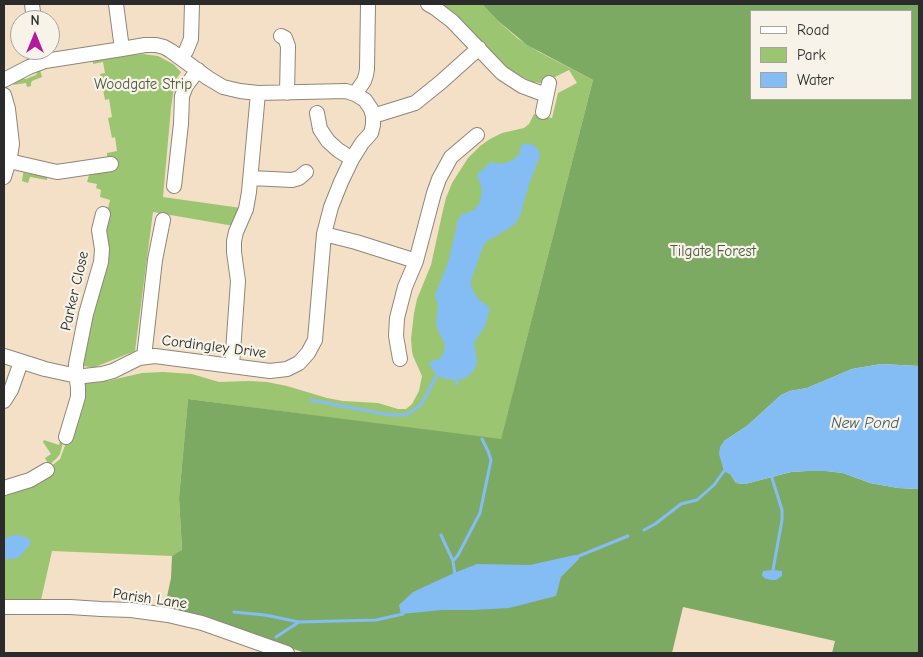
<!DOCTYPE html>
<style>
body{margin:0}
#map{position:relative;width:923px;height:657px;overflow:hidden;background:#f4e0c6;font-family:"Comic Neue",sans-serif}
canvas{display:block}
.frame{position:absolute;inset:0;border:5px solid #2b2b2b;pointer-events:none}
.legend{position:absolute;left:750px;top:10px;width:162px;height:90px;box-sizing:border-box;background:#f7f3e8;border:1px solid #a5a39c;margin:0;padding:6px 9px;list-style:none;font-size:15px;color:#2b2b2b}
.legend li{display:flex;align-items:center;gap:10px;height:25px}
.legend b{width:25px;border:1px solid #a5a39c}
.north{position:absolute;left:10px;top:10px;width:50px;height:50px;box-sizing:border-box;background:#f7f3e8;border:1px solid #a5a39c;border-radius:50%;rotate:0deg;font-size:14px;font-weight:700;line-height:20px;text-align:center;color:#2b2b2b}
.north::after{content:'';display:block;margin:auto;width:18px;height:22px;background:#b5179e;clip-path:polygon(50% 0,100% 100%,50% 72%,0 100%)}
</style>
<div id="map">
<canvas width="923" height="657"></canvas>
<div class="frame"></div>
<ul class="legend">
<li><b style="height:6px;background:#fff"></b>Road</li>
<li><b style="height:14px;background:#9cc571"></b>Park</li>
<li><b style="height:14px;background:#83bdf4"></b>Water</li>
</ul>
<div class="north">N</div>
</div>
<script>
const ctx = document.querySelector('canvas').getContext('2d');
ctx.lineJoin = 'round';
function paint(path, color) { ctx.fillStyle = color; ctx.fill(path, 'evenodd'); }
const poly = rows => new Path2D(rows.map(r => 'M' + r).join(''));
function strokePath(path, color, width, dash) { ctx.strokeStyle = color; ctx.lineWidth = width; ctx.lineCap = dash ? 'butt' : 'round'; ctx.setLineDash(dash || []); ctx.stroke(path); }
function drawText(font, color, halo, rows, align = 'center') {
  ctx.font = font + ' "Comic Neue",sans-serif'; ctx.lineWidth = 4.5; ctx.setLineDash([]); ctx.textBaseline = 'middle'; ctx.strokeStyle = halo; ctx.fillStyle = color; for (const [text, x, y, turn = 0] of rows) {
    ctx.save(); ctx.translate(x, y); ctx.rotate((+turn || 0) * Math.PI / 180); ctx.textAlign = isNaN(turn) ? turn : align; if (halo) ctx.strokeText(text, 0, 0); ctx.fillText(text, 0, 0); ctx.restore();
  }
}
paint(poly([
 [440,4,482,4,497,20,517,38,539,52,593,80,501,440,188,399,179,498,182,551,172,556,52,551,41,600,4,602,4,496,11,494,13,489,49,468,60,459,67,440,81,383,107,381,142,373,163,372,192,374,219,382,249,381,267,382,287,386,327,398,343,401,378,403,398,409,406,409,412,404,419,391,422,376,413,356,412,351,411,339,414,313,417,299,431,265,443,210,446,198,452,183,468,158,480,146,490,139,502,133,524,128,529,124,534,114,552,118,558,93,577,83,569,70,551,79,541,83,532,82,519,75,504,65,453,12],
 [143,54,158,56,173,64,181,72,175,81,171,108,163,197,241,208,234,226,153,212,135,351,95,367,89,367,84,366,83,363,83,351,87,348,90,331,88,325,100,291,99,286,105,220,110,200,100,197,101,190,96,188,97,184,87,182,90,172,113,164,118,165,119,163,113,162,107,158,107,153,117,151,115,137,112,138,108,118,112,117,109,99,105,100,100,74,105,73,103,62,93,64,93,61,123,56],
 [40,70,42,77,32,81,31,83,31,86,27,87,26,83,13,85,14,83,22,78,26,79,36,75,38,71],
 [24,168,26,173,44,176,47,173,47,180,30,177,28,183,22,181],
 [61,438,64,439,60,454,57,458,49,465,45,458,51,454,43,442,44,440,59,445]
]), '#9cc571');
paint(poly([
 [482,4,919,4,919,366,881,364,852,369,807,388,790,391,781,395,747,426,724,441,731,475,736,483,745,484,791,472,807,471,826,471,843,473,870,483,898,488,919,489,919,653,832,653,835,641,683,607,672,653,305,653,235,628,165,606,171,578,172,556,182,550,179,498,188,399,501,439,593,80,527,45,497,20],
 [752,11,912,11,912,99,752,99]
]), '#7daa63');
paint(poly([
 [523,144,528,144,534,145,539,151,540,156,529,184,520,216,516,223,511,227,486,242,483,247,471,280,471,286,475,294,478,299,490,308,485,327,476,339,474,344,477,361,476,366,471,374,463,379,453,380,442,378,435,373,431,367,429,363,430,362,441,358,445,349,444,342,438,331,436,323,438,306,435,295,448,263,458,220,461,215,474,210,479,204,482,192,481,185,477,177,478,174,491,162,501,164,511,161,519,155,521,146],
 [881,364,919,366,919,489,898,488,870,483,843,473,826,471,807,471,791,472,745,484,736,483,731,475,724,471,719,454,720,447,724,441,747,426,781,395,790,391,807,388,852,369],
 [14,535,19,535,30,539,30,545,18,558,12,559,4,559,4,539],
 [575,555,578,556,579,559,561,577,556,596,509,608,472,610,442,610,401,614,399,605,413,592,454,573,477,564,530,565],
 [773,570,782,571,782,576,776,580,772,580,766,579,762,576,763,571]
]), '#83bdf4');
strokePath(poly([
 [457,380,457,384],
 [311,400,390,415,406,415,421,405,437,375],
 [772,478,782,510,782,520,773,570],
 [644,530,655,524,681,504,697,500,714,485,724,471],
 [441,535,453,561],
 [574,558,628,536],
 [455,575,453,561,458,555,480,513,491,460,488,451,482,439],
 [234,612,265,615,299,622],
 [276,637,299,622,376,620,403,614]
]), '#83bdf4', 3);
const minor = poly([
 [32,4,34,20],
 [116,4,122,49],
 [428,4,435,8,452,21,502,73,522,86,546,95],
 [281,36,285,38,288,46,287,93],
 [181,58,186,51,191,39,192,4],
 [4,80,29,67,45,61,122,49,145,45,156,45,164,47,171,51,208,78,223,87,240,91,258,93,346,91,355,94,365,100,371,109,373,116,373,125,371,133,362,143,352,159,341,182,331,207,324,234,315,340,308,353,299,363,287,369,270,371,155,356,139,358,113,371,102,374,84,376,68,374,45,369,4,356],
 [355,94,364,81,366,75,367,69,368,4],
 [4,95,8,109,12,144,10,157,4,177],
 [543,112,549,83],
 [317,113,320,129,328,141,338,150,352,159],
 [373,116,415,103,441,82,479,48],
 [9,161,57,172,111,164],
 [251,178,292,180,299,178,306,172],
 [174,186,181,124,182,96,186,86,198,70],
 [324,234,356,242,416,261],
 [144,357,155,260,163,220],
 [400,359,396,336,397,318,405,287,416,261,434,193,439,179,451,157,477,135],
 [232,366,238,281,234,252,234,241,236,232,246,209,249,192,258,93],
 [4,401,11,390,21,362],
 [66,437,78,397,78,387,76,375,76,364,86,314,101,262,102,249,99,230,103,214],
 [4,488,30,480,47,470],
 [4,607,70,607,101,609,131,610,168,615,202,623,287,653]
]);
strokePath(minor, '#908678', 16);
strokePath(minor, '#fff', 14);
drawText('15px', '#4d5940', '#f7f3e8', [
 ["Woodgate Strip",143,85],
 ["Tilgate Forest",713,252]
]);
drawText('15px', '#2b2b2b', '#f7f3e8', [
 ["Parker Close",75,291,-77],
 ["Cordingley Drive",214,347,7],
 ["Parish Lane",150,599,8]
]);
drawText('italic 16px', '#455767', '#f7f3e8', [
 ["New Pond",865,423]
]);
</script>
